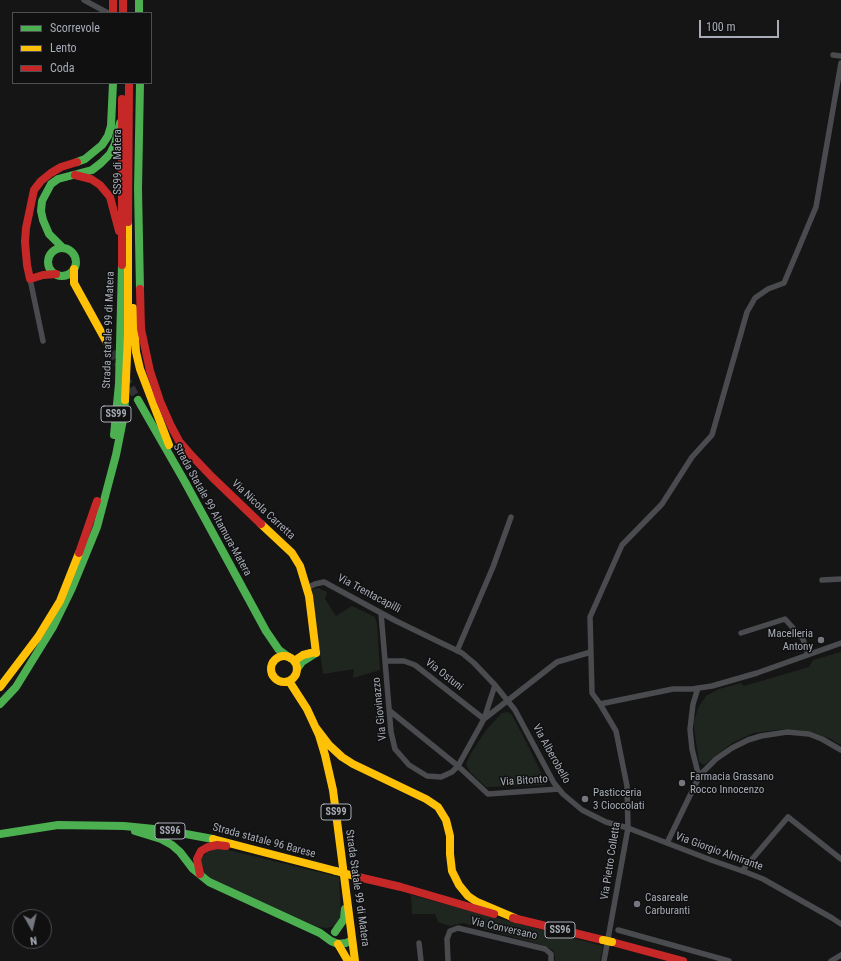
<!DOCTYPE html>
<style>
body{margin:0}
#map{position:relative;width:841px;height:961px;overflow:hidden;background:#151516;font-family:"Roboto Condensed",sans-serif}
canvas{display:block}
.legend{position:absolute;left:12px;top:12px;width:140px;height:72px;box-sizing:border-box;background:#101011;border:1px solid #4c4e53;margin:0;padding:5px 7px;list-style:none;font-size:12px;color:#a7acb6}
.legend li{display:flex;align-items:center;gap:8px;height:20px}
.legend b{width:20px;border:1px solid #4c4e53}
.north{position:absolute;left:12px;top:909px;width:40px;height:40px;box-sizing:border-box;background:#101011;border:1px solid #4c4e53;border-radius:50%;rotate:172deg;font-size:11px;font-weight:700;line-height:16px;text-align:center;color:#a7acb6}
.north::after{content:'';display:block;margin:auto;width:14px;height:18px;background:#74777e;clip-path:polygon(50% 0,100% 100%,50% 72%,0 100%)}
.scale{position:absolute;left:699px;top:20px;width:80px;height:18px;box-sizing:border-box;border:2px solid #a7acb6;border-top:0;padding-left:5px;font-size:12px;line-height:14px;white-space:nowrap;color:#a7acb6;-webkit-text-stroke:3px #101011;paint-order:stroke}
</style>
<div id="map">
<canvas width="841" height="961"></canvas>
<ul class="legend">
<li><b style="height:5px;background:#4caf50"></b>Scorrevole</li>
<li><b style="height:5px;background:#ffc107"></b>Lento</li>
<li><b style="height:5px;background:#c62828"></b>Coda</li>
</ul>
<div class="north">N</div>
<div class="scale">100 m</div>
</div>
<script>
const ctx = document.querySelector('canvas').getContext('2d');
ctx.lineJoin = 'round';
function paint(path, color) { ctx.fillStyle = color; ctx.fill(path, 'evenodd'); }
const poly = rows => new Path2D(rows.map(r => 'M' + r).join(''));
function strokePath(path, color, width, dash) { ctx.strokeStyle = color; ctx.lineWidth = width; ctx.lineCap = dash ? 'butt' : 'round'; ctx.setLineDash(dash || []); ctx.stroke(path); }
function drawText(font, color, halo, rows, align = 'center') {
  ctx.font = font + ' "Roboto Condensed",sans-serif'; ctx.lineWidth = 3; ctx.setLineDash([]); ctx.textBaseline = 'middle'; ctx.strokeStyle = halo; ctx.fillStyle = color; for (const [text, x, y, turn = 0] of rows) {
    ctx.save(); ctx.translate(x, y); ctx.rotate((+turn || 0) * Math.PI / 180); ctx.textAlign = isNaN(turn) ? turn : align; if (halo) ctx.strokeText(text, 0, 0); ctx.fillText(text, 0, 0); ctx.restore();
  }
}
paint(poly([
 [318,588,327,592,325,599,336,616,352,606,375,617,377,624,380,670,353,678,354,669,323,674,312,592,313,589],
 [841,652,841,745,829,738,807,731,784,729,753,733,732,743,704,765,699,762,694,728,694,721,698,708,706,696,719,689,741,683,744,686,809,667,813,660],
 [508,712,512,715,526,742,546,782,545,785,486,787,470,772,466,764,471,753,487,729,502,713],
 [220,848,339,877,341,916,335,926,327,928,318,927,207,878,202,872,201,859,210,849],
 [411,895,603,946,600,961,555,961,555,956,553,950,542,945,463,923,450,926,438,922,435,914,412,914]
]), '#1f2620');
strokePath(poly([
 [106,341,120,367],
 [125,377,138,400]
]), '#323336', 8, [8, 4]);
strokePath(poly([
 [84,0,108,13],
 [833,55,841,56],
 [30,279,43,341],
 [822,580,841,579],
 [307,588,315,584,324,582,396,621,462,653,474,663,495,685,515,710,554,783,563,794,582,810,606,822,628,828,711,860,748,873,763,879,832,918,841,924],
 [381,613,391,732,395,749,409,765,427,776,441,777,452,772,458,766,484,719,495,685],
 [741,633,785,619,803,639,808,655],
 [457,651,493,567,511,517],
 [385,661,404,661,415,665,484,719],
 [698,688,693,704,690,729,692,749,699,777],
 [600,704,673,689,692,689,712,686,757,673,841,643],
 [390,711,458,766,488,794,559,789],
 [484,719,557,662,591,652],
 [667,843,696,783,703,772,716,759,732,748,748,740,761,736,787,732,809,734,822,739,841,750],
 [742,871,788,817,841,859],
 [618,930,729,961],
 [419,943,421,961],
 [448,961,447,939,450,931,458,928,545,949,551,954,551,961],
 [604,961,628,828,627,786,616,731,600,704,592,693,590,617,622,545,662,504,692,457,712,435,747,312,755,298,768,289,784,283,816,207,841,63],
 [831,961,841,955]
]), '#4a4b4e', 5.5);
strokePath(poly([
 [139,0,139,13],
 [140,83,138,189,140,289],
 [77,162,85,159,102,145,108,136,111,126,113,83],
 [63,248,49,234,43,220,41,211,42,201,51,184,58,179,92,170,101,163,110,154,115,144,120,123],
 '48 262a14 14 0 1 1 28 0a14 14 0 1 1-28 0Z',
 [138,400,185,482,266,631,279,650,290,658],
 [114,435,119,384,122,265],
 [297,669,302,662,316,653],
 [0,704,16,687,53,627,72,588,97,527,116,455,124,415,125,400],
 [135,831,161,839,172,845,180,852,193,869,209,882,320,933,331,941,338,944,346,943,352,940],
 [0,834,58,825,124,826,164,830,213,839],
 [335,932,344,919,345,909]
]), '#4caf50', 8);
strokePath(poly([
 [74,269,74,283,106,341],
 [133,308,136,352,140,369,169,445],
 [125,400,128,334,128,222],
 [261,524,292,553,300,566,309,596,316,653],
 '271 669a13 13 0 1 1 26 0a13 13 0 1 1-26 0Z',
 [294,661,303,655,311,653],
 [289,681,307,709,319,735,325,755,333,790,355,961],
 [0,687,38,637,60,601,79,553],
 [316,728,329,745,342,757,353,764,426,799,438,807,446,820,450,836,450,854,452,871,459,885,468,896,477,902,517,919],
 [213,839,336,871],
 [338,944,348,961]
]), '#ffc107', 8);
strokePath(poly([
 [113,0,113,13],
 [123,0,123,13],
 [75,175,91,179,100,185,110,197,119,231],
 [128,222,129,83],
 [122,265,122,99],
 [56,274,43,275,30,279,27,265,25,242,26,228,34,190,41,181,51,173,61,167,77,162],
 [140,289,141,329,150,371,160,401,171,426,179,441,192,456,212,477,261,524],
 [79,553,97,501],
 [200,874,197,859,201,851,208,847,217,845,226,846],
 [354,876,401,887,494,914],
 [513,918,603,940],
 [612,942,683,961]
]), '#c62828', 8);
strokePath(poly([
 [336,871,354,876],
 [603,940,612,942]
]), '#ffc107', 8);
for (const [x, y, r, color] of [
 [821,640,4,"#74777e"],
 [682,783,4,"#74777e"],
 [585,799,4,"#74777e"],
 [637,904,4,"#74777e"]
]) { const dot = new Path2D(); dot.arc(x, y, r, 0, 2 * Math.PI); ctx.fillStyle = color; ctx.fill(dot); strokePath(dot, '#101011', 1.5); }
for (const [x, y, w] of [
 [116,414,30],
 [336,812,30],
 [170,831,30],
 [560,930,30]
]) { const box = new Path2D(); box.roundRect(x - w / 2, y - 8, w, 16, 3); ctx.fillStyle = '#101011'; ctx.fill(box); strokePath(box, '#a7acb6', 1); }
drawText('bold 10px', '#a7acb6', null, [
 ["SS99",116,414],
 ["SS99",336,812],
 ["SS96",170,831],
 ["SS96",560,930]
]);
drawText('11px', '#a7acb6', '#101011', [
 ["SS99 di Matera",118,162,-90],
 ["Strada statale 99 di Matera",109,330,-88],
 ["Strada Statale 99 Altamura-Matera",212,510,61],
 ["Via Nicola Carretta",263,510,43],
 ["Via Trentacapilli",369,594,28],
 ["Via Ostuni",444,675,38],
 ["Via Giovinazzo",380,709,-96],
 ["Via Alberobello",551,754,61],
 ["Via Bitonto",524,781,-4],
 ["Strada statale 96 Barese",264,841,15],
 ["Via Giorgio Almirante",719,852,20],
 ["Via Pietro Colletta",611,861,-81],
 ["Strada Statale 99 di Matera",357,888,82],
 ["Via Conversano",504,929,13]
]);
drawText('11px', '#a7acb6', '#101011', [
 ["Macelleria",813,634,"right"],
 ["Antony",813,647,"right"],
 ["Farmacia Grassano",690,777],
 ["Rocco Innocenzo",690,790],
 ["Pasticceria",593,793],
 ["3 Cioccolati",593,806],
 ["Casareale",645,898],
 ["Carburanti",645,911]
], 'left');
</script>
